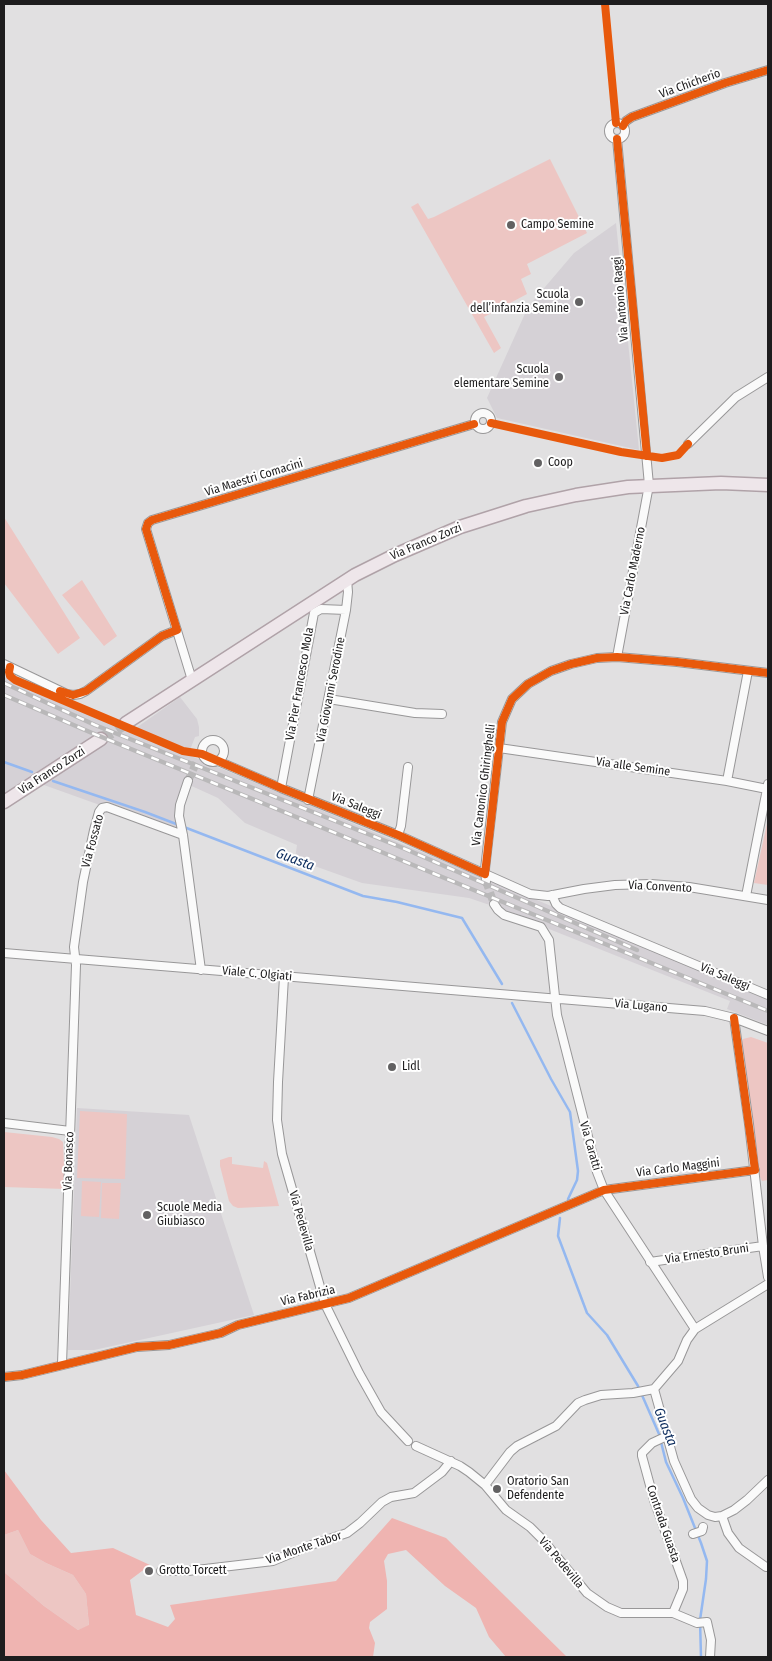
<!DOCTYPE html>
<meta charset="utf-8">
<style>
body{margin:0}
#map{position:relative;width:772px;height:1661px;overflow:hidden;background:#e1e0e1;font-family:"Fira Sans Condensed",sans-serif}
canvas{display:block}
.frame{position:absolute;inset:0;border:5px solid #1e1d1e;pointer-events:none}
</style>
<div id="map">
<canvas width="772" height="1661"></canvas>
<div class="frame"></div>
</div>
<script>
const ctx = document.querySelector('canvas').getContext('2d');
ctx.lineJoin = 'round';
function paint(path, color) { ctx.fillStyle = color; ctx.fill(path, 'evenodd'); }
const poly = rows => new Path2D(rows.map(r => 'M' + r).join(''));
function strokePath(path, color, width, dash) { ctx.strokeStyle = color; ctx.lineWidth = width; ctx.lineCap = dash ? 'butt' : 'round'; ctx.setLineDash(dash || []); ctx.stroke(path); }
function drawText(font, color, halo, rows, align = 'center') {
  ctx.font = font + ' "Fira Sans Condensed",sans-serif'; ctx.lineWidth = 4; ctx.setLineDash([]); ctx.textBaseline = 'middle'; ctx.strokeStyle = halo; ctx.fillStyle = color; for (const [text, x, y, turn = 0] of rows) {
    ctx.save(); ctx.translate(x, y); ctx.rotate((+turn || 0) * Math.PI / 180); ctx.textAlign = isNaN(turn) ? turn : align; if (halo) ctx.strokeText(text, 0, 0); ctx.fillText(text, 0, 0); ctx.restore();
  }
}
paint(poly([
 [616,223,639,450,497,418,487,398,528,307,574,253],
 [4,677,67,706,107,721,537,900,768,1000,768,1025,727,1009,730,1001,549,929,543,923,469,898,362,883,295,859,297,845,245,823,218,798,185,783,178,830,102,808,97,804,44,785,37,781,4,802],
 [180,697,197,719,199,727,199,736,195,737,190,750,136,728],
 [77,1108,189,1115,254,1315,94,1350,68,1350]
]), '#d5d1d6');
paint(poly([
 [550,159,587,233,527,264,531,274,521,279,527,294,484,317,501,348,494,353,411,207,418,203,428,219,434,217],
 [4,517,80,638,58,654,4,583],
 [82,580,117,636,104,646,62,595],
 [768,819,768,885,754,883],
 [751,1037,768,1043,768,1180,762,1181,757,1171,740,1045,743,1039],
 [80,1111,127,1114,125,1179,77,1178],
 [4,1132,52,1137,59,1139,63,1142,65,1189,4,1187],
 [229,1157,232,1157,232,1164,263,1168,264,1161,267,1163,279,1206,238,1208,233,1206,229,1201,220,1166,220,1160],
 [82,1181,101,1182,99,1217,81,1216],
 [102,1183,121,1183,119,1219,101,1218],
 [18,1530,30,1554,46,1563,73,1575,86,1594,89,1626,78,1630,44,1606,4,1572,4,1535]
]), '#edc6c3');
paint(poly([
 [4,1470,41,1520,71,1553,113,1548,150,1565,130,1580,136,1615,168,1627,175,1619,170,1605,336,1581,392,1518,446,1538,567,1657,506,1657,489,1637,476,1608,445,1586,406,1550,388,1554,384,1561,387,1581,387,1609,370,1622,369,1628,375,1643,373,1657,4,1657,4,1572,44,1606,78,1630,89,1625,86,1594,73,1575,46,1563,30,1554,18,1530,4,1535]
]), '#efb4b1');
strokePath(poly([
 [4,762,32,772],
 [53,781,145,812,363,896,397,902,462,918,502,984],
 [512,1003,551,1079,570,1112,578,1171,577,1180,568,1199],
 [560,1218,558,1236,587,1313,607,1335,638,1386,659,1434,666,1462,683,1498,701,1543,707,1561,706,1579,700,1620,701,1657]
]), '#94b8f0', 2.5);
strokePath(poly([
 [188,781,197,761],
 [486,881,494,904]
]), '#bab9ba', 8, [8, 4]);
strokePath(poly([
 [101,739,126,723]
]), '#bab9ba', 12, [12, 6]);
const street = poly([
 '609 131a8 8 0 1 1 16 0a8 8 0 1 1-16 0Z',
 [623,126,626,121,632,117,725,83,768,70],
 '475 421a8 8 0 1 1 16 0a8 8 0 1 1-16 0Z',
 [688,444,736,397,768,377],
 [617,657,649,485,617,139],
 [4,664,67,694,73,695,80,694,86,691,162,636,177,630],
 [192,680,146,529,148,523,152,520,474,424],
 [329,699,415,713,442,714],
 '202 751a11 11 0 1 1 22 0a11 11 0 1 1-22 0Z',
 [499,748,727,781,767,789],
 [218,761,281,788,398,835,530,894,548,896,584,889,615,885,651,884,689,887,768,900],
 [188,781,180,805,179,816,183,835,201,970],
 [727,781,748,671],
 [281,788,314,613,321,609,346,610],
 [308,800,346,610,348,592,347,580],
 [398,835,401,826,408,767],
 [486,881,485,869,502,722,512,699,528,684,551,671,571,664,597,658,617,657,677,662,768,673],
 [552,895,556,904,560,908,768,995],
 [746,896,768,784],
 [494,904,498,910,504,915,541,927,549,940,557,1015,597,1172,604,1190,695,1329],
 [4,953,705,1011,734,1018,768,1031],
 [284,977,278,1082,277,1120,282,1154,325,1304,359,1373,381,1412,408,1441],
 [734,1018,749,1124,763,1246,768,1277],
 [4,1123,70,1131],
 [650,1262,763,1246],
 [62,1364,76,965,74,947,83,882,94,830,99,812,102,808,107,807,183,835],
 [4,1377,22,1375,137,1347,169,1345,221,1333,238,1325,349,1298,604,1190,755,1170],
 [654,1389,674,1461,691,1499,698,1508,708,1515,715,1517,722,1516,734,1510,747,1500,768,1480],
 [654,1389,678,1361,687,1340,695,1329,768,1284],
 [667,1436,652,1443,642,1453,642,1456,654,1500,683,1581,683,1589,673,1613],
 [416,1446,460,1466,469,1472,485,1485,506,1510,530,1527,542,1539,587,1593,607,1607,621,1613,673,1613,697,1623,707,1622,711,1640,710,1657],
 [485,1485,510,1452,517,1446,556,1426,578,1403,585,1400,601,1395,633,1393,654,1389],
 [722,1516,728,1533,739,1548,766,1567,768,1567],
 [693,1534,702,1531,703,1527],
 [161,1571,188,1571,273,1561,314,1544,347,1533,360,1523,382,1502,391,1497,414,1493,442,1472,451,1461]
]);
const primary = poly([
 [126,723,355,575,395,555,460,527,526,506,576,495,628,487,721,483,768,485],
 [4,802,101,739]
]);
strokePath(street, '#989798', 10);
strokePath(primary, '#b0a2a8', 15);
strokePath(street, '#fafafa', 8);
strokePath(primary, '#eee6ea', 12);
const rail = poly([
 [4,683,95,725,403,848,637,950],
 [4,695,92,733,768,1011]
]);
strokePath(rail, '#b9b8b9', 4.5);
strokePath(rail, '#fff', 2.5, [8]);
strokePath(poly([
 [605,4,616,123],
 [623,126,626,121,632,117,725,83,768,70],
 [617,139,647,456],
 [491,423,621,452,662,458,678,455,688,444],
 [10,667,9,672,10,676,15,680,183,751,202,754,281,788,398,835,485,874,502,722,512,699,528,684,551,671,571,664,597,658,617,657,677,662,768,673],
 [60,691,73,695,86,691,162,636,177,630,146,529,148,523,152,520,474,424],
 [4,1377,22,1375,137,1347,169,1345,221,1333,238,1325,349,1298,604,1190,755,1170,734,1018]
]), '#e8590c', 8);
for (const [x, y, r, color] of [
 [511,225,5,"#626162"],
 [579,302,5,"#626162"],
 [559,377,5,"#626162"],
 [538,463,5,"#626162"],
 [392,1067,5,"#626162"],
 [147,1215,5,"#626162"],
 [497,1489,5,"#626162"],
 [149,1571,5,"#626162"]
]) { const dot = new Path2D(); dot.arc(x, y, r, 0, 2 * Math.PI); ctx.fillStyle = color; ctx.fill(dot); strokePath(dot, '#fff', 2); }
drawText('12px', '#1e1d1e', '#fff', [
 ["Via Chicherio",690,84,-20],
 ["Via Antonio Raggi",621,299,-95],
 ["Via Maestri Comacini",254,478,-17],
 ["Via Franco Zorzi",426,542,-23],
 ["Via Carlo Maderno",633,571,-79],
 ["Via Pier Francesco Mola",300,684,-80],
 ["Via Giovanni Serodine",331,690,-79],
 ["Via alle Semine",633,767,8],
 ["Via Franco Zorzi",52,771,-33],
 ["Via Canonico Ghiringhelli",484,785,-83],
 ["Via Saleggi",356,806,22],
 ["Via Fossato",93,841,-75],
 ["Via Convento",660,887,3],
 ["Viale C. Olgiati",257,974,5],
 ["Via Saleggi",725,977,23],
 ["Via Lugano",641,1006,5],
 ["Via Caratti",590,1146,74],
 ["Via Bonasco",69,1161,-88],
 ["Via Carlo Maggini",678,1168,-7],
 ["Via Pedevilla",301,1221,74],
 ["Via Ernesto Bruni",707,1254,-8],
 ["Via Fabrizia",308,1296,-13],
 ["Contrada Guasta",663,1524,71],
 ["Via Monte Tabor",304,1548,-19],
 ["Via Pedevilla",561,1563,50]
]);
drawText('12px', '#1e1d1e', '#fff', [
 ["Campo Semine",521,225],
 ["Scuola",569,295,"right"],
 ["dell’infanzia Semine",569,309,"right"],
 ["Scuola",549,370,"right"],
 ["elementare Semine",549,384,"right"],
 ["Coop",548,463],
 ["Lidl",402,1067],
 ["Scuole Media",157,1208],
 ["Giubiasco",157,1222],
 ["Oratorio San",507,1482],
 ["Defendente",507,1496],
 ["Grotto Torcett",159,1571]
], 'left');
drawText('italic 14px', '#0c2c5d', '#fff', [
 ["Guasta",295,860,20],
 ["Guasta",665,1427,68]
]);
</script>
